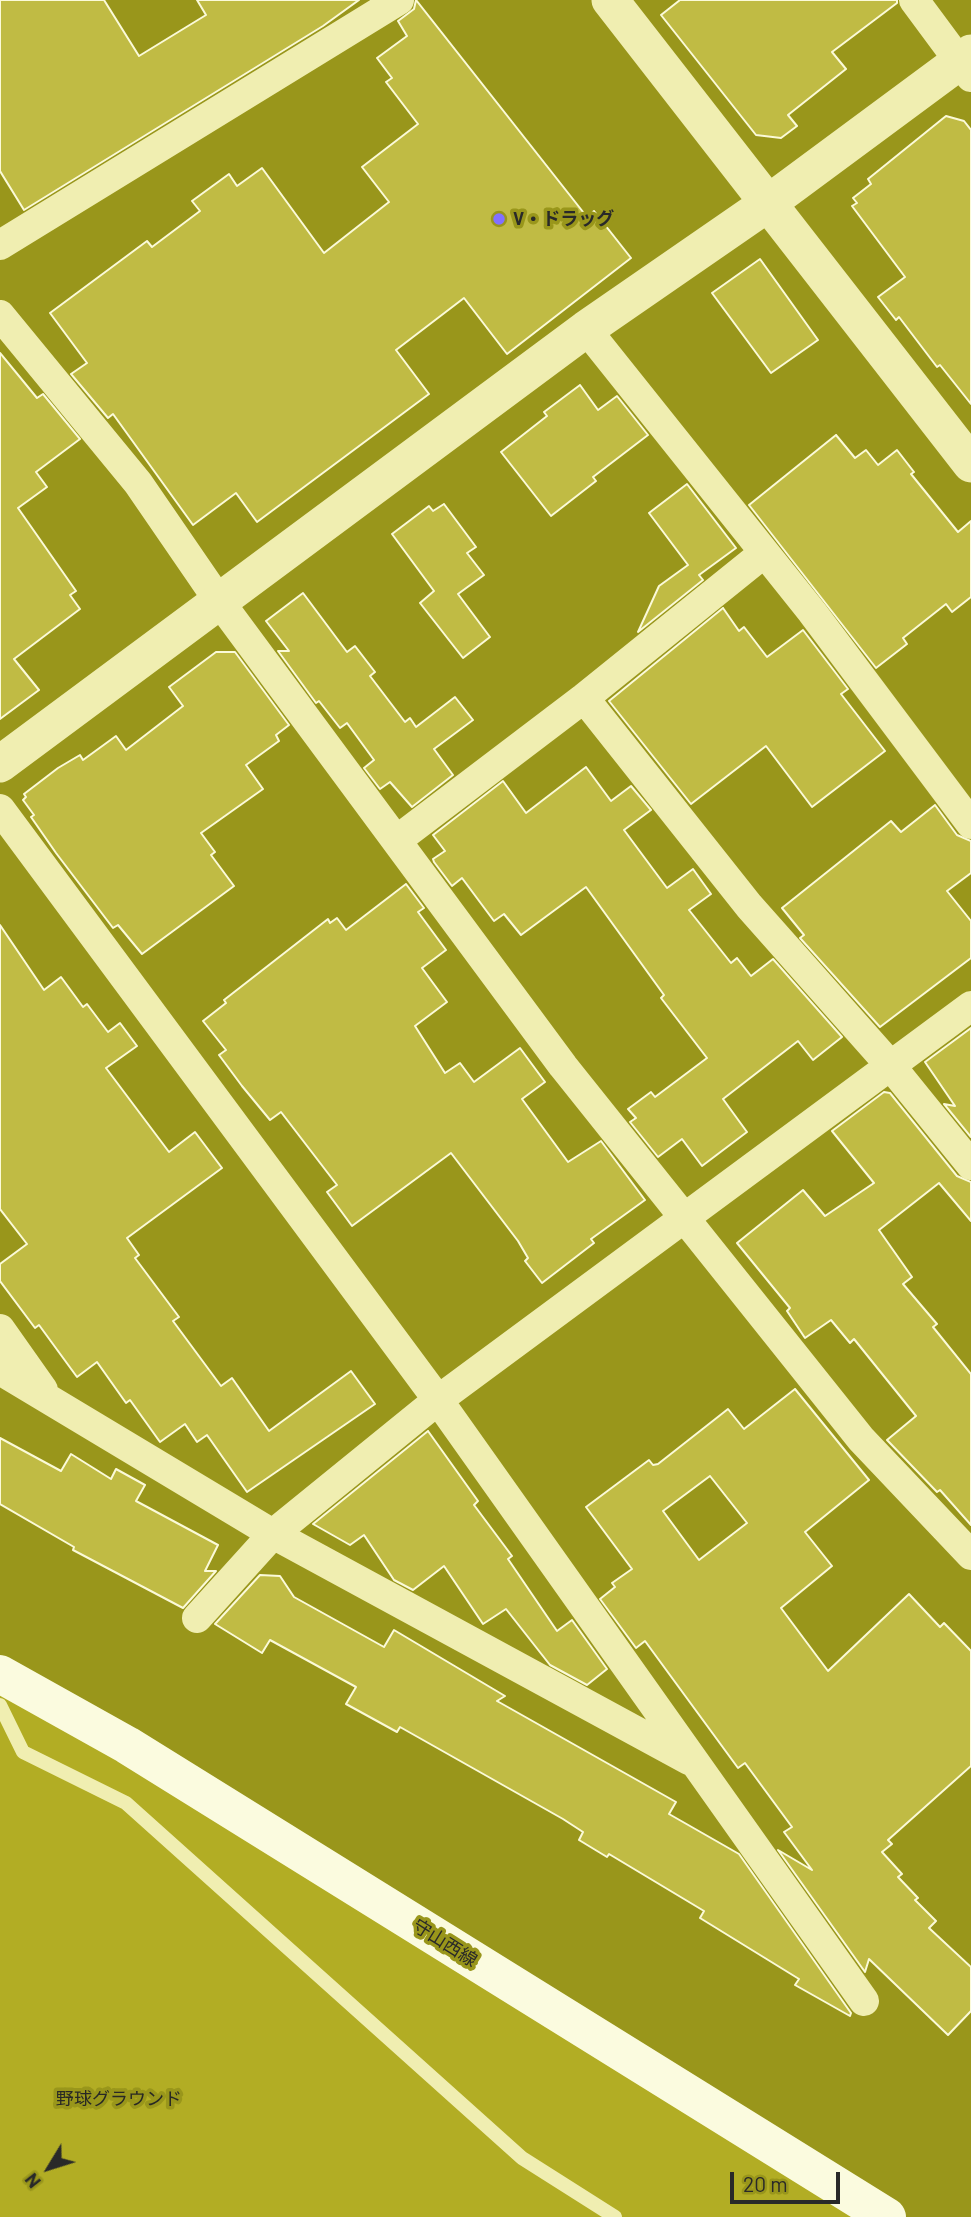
<!DOCTYPE html>
<meta charset="utf-8">
<style>
body{margin:0}
#map{position:relative;width:971px;height:2217px;overflow:hidden;background:#99961b;font-family:Barlow,sans-serif}
canvas{display:block}
.north{position:absolute;left:14px;top:2133px;width:70px;height:70px;-webkit-text-stroke:5px #99961b;paint-order:stroke;rotate:232deg;font-size:19px;font-weight:700;line-height:28px;text-align:center;color:#292929}
.north::after{content:'';display:block;margin:auto;width:24px;height:32px;background:#292929;clip-path:polygon(50% 0,100% 100%,50% 72%,0 100%)}
.scale{position:absolute;left:730px;top:2172px;width:110px;height:32px;box-sizing:border-box;border:4px solid #292929;border-top:0;padding-left:9px;font-size:21px;line-height:24px;white-space:nowrap;color:#292929;-webkit-text-stroke:5px #99961b;paint-order:stroke}
</style>
<div id="map">
<canvas width="971" height="2217"></canvas>
<div class="north">N</div>
<div class="scale">20 m</div>
</div>
<script>
const ctx = document.querySelector('canvas').getContext('2d');
ctx.lineJoin = 'round';
function paint(path, color) { ctx.fillStyle = color; ctx.fill(path, 'evenodd'); }
const poly = rows => new Path2D(rows.map(r => 'M' + r).join(''));
function strokePath(path, color, width, dash) { ctx.strokeStyle = color; ctx.lineWidth = width; ctx.lineCap = dash ? 'butt' : 'round'; ctx.setLineDash(dash || []); ctx.stroke(path); }
function drawText(font, color, halo, rows, align = 'center') {
  ctx.font = font + ' Barlow,"Noto Sans JP",sans-serif'; ctx.lineWidth = 7; ctx.setLineDash([]); ctx.textBaseline = 'middle'; ctx.strokeStyle = halo; ctx.fillStyle = color; for (const [text, x, y, turn = 0] of rows) {
    ctx.save(); ctx.translate(x, y); ctx.rotate((+turn || 0) * Math.PI / 180); ctx.textAlign = isNaN(turn) ? turn : align; if (halo) ctx.strokeText(text, 0, 0); ctx.fillText(text, 0, 0); ctx.restore();
  }
}
paint(poly([
 [0,1673,887,2217,0,2217]
]), '#b2ad24');
const building = poly([
 [0,0,104,0,139,56,206,15,197,0,359,0,323,26,24,210,0,171,0,0],
 [416,0,587,217,594,211,631,258,507,354,464,298,396,350,429,394,257,522,236,493,193,525,113,414,108,418,71,374,87,363,50,313,147,241,152,247,200,211,192,201,229,174,237,186,262,168,324,253,389,202,362,167,418,124,386,82,392,78,377,58,407,36,398,21,414,9,416,0],
 [680,0,897,0,897,3,832,52,846,69,788,115,797,126,781,138,756,135,661,15,680,0],
 [946,116,964,121,971,130,971,404,940,365,937,367,899,317,896,320,878,297,905,277,852,206,857,203,853,198,871,184,868,179,946,116],
 [760,259,818,340,771,373,712,293,760,259],
 [0,353,37,398,43,394,80,439,36,472,47,487,18,508,76,591,70,595,80,609,14,659,39,690,0,719,0,353],
 [580,385,598,410,617,396,648,435,593,477,596,481,551,516,501,452,547,416,544,412,580,385],
 [836,435,855,458,866,450,878,465,897,450,914,472,911,474,958,532,971,521,971,597,952,612,946,604,903,638,907,644,876,668,749,505,836,435],
 [687,484,736,548,699,575,703,580,638,632,659,586,688,565,649,513,687,484],
 [444,504,476,547,467,553,484,575,458,594,490,637,463,658,420,603,434,591,392,534,429,506,433,511,444,504],
 [303,593,347,652,355,646,375,672,370,676,405,722,410,718,416,727,455,697,473,720,434,749,453,775,412,807,390,782,380,789,364,768,374,760,347,723,340,728,319,701,316,703,278,651,289,651,266,621,303,593],
 [723,608,739,631,744,627,767,657,803,630,848,689,841,694,885,751,812,807,766,746,691,804,609,701,723,608],
 [216,652,235,652,289,725,276,735,279,741,246,765,263,789,201,833,215,852,211,855,234,886,142,954,118,925,113,928,56,853,31,817,34,815,23,800,26,797,24,794,58,768,80,755,83,760,116,736,126,750,183,706,169,687,216,652],
 [586,767,611,801,631,786,651,810,624,830,667,888,693,869,711,894,689,910,731,963,737,958,751,976,773,959,842,1037,813,1060,798,1041,723,1099,747,1132,702,1166,682,1139,658,1157,630,1122,636,1118,628,1109,651,1092,655,1097,707,1058,661,998,664,995,586,887,521,935,504,914,494,921,462,878,452,886,434,862,433,859,445,851,433,835,503,781,526,813,586,767],
 [935,805,957,835,971,841,971,873,947,891,971,921,971,958,880,1027,800,938,804,935,782,908,891,821,901,832,935,805],
 [406,884,424,908,418,912,446,950,422,968,447,1002,415,1026,445,1073,460,1063,474,1082,520,1048,545,1082,522,1099,568,1162,601,1141,645,1200,591,1239,594,1243,542,1283,525,1261,528,1258,518,1241,451,1153,352,1226,327,1192,337,1185,281,1112,270,1120,242,1086,219,1055,226,1050,203,1021,226,1003,224,1000,328,919,330,923,337,918,346,930,406,884],
 [0,925,44,990,61,977,83,1007,87,1004,108,1032,120,1023,137,1046,106,1068,169,1152,195,1132,222,1168,127,1238,139,1255,135,1258,179,1317,173,1321,221,1386,232,1378,269,1431,351,1371,375,1404,247,1492,207,1435,197,1442,185,1424,160,1442,130,1400,126,1403,97,1362,77,1377,39,1325,35,1328,0,1281,0,1264,27,1244,0,1209,0,925],
 [971,1028,971,1137,944,1104,955,1106,925,1062,971,1028],
 [884,1092,890,1093,957,1176,971,1182,971,1221,939,1183,879,1230,912,1277,903,1284,937,1324,933,1327,971,1374,971,1525,940,1490,937,1492,887,1440,916,1416,854,1339,850,1343,831,1320,805,1338,787,1311,790,1308,737,1243,803,1190,825,1216,874,1183,832,1131,884,1092],
 [795,1389,869,1480,805,1532,832,1566,781,1608,828,1671,909,1594,940,1627,944,1623,971,1651,971,1766,888,1840,892,1844,882,1852,902,1874,898,1877,918,1898,915,1900,936,1921,929,1928,971,1967,971,2011,948,2035,869,1959,865,1972,778,1850,812,1870,784,1832,792,1827,745,1763,738,1768,645,1641,636,1648,600,1599,615,1587,612,1583,632,1569,586,1507,649,1460,653,1465,658,1464,728,1409,744,1429,795,1389],
 [710,1476,747,1523,699,1560,663,1511,710,1476],
 [428,1431,478,1501,474,1505,512,1556,508,1559,557,1631,572,1620,607,1669,587,1685,550,1665,506,1609,483,1624,444,1566,413,1590,394,1580,364,1535,350,1545,313,1524,428,1431],
 [0,1438,61,1471,71,1454,111,1479,116,1469,145,1485,136,1501,218,1545,205,1571,216,1571,183,1608,73,1550,74,1547,0,1504,0,1438],
 [260,1575,280,1576,294,1597,384,1647,394,1630,505,1696,497,1701,676,1802,669,1814,739,1854,851,2013,850,2016,795,1985,799,1979,700,1918,704,1911,609,1854,607,1857,579,1840,583,1832,563,1819,400,1727,397,1732,346,1704,356,1687,270,1640,262,1653,215,1624,260,1575]
]);
paint(building, '#c0bb44');
strokePath(building, '#fbfad8', 2);
strokePath(poly([
 [0,1705,23,1752,126,1803,522,2158,615,2217]
]), '#f0eeb1', 14);
strokePath(poly([
 [914,0,971,77],
 [0,245,399,0],
 [0,315,138,483,219,601,563,1066,861,1439,971,1555],
 [586,329,812,612,971,824],
 [584,698,749,906,890,1065,971,1165],
 [0,809,438,1400,864,2001],
 [397,840,584,698,764,553],
 [0,1329,43,1390],
 [0,1370,273,1534,689,1760],
 [197,1618,273,1534,438,1400,971,1006]
]), '#f0eeb1', 30);
strokePath(poly([
 [610,0,971,464],
 [0,764,586,329,767,204,971,53]
]), '#f0eeb1', 37);
strokePath(poly([
 [0,1674,127,1745,887,2217]
]), '#fbfbdf', 38);
for (const [x, y, r, color] of [
 [499,219,7,"#8270ff"]
]) { const dot = new Path2D(); dot.arc(x, y, r, 0, 2 * Math.PI); ctx.fillStyle = color; ctx.fill(dot); strokePath(dot, '#99961b', 2.5); }
drawText('bold 18px', '#292929', '#99961b', [
 ["V・ドラッグ",513,219]
], 'left');
drawText('18px', '#292929', '#99961b', [
 ["守山西線",445,1943,32]
]);
drawText('18px', '#282825', '#99961b', [
 ["野球グラウンド",119,2099]
]);
</script>
